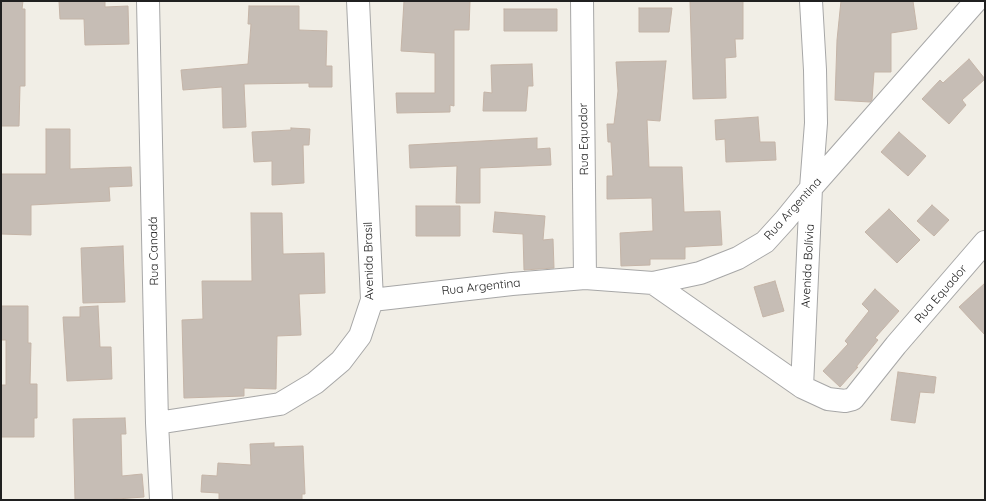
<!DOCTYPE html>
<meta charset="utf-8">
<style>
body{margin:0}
#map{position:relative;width:986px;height:501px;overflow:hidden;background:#f1eee6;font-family:Quicksand,sans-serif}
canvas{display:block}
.frame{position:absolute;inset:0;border:2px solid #202020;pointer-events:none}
</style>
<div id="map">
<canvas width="986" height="501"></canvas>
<div class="frame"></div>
</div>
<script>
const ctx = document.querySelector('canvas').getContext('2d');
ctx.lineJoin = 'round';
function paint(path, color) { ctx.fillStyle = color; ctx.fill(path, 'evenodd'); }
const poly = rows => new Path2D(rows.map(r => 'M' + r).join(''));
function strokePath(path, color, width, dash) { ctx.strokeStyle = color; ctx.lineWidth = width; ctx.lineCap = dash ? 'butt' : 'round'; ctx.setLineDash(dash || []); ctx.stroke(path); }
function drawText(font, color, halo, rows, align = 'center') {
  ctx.font = font + ' Quicksand,sans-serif'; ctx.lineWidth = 3; ctx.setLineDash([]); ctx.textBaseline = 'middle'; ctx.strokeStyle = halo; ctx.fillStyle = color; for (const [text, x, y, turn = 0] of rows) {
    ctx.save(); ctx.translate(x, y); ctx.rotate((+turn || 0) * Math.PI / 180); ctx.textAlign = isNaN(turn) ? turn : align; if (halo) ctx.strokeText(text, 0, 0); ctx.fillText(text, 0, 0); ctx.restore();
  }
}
const building = poly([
 [1,1,23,1,22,9,25,9,25,86,20,86,19,126,1,126,1,1],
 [59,1,105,1,105,7,128,6,129,44,85,45,84,19,60,19,59,1],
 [404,1,470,1,469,30,454,30,454,106,450,105,450,112,397,113,396,93,435,93,435,53,401,51,404,1],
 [690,1,743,1,743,39,735,39,736,57,725,58,726,98,693,99,690,1],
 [841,1,913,1,917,29,891,33,891,72,874,72,872,100,870,102,835,100,837,40,841,1],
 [249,6,299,6,299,30,327,31,326,66,332,66,332,87,309,87,309,83,244,84,246,127,223,128,222,87,183,90,181,70,248,64,251,24,248,24,249,6],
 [639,8,672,8,669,32,639,32,639,8],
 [504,9,557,9,557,31,504,31,504,9],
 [969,59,985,79,962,100,966,105,949,124,922,99,940,80,943,83,969,59],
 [666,61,660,121,647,120,649,167,682,167,684,212,720,211,722,245,685,247,685,259,650,259,650,265,621,266,620,233,653,231,652,198,607,199,607,176,613,176,611,142,608,142,607,124,614,124,618,91,616,62,666,61],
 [532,64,533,86,528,86,526,111,483,111,484,92,492,93,491,65,532,64],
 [758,117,760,142,775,142,776,160,726,162,725,139,716,140,715,120,758,117],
 [291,128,310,129,309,145,303,145,304,183,272,185,272,161,254,162,252,132,291,130,291,128],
 [46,129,70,129,70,169,131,167,132,186,109,187,110,201,31,205,31,235,1,234,1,174,46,174,46,129],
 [899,132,926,156,908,176,881,152,899,132],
 [537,138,537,149,550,148,551,165,480,168,480,203,456,203,457,166,410,168,409,145,537,138],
 [932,205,949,220,934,236,917,221,932,205],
 [416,206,460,206,460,236,416,236,416,206],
 [889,209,920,240,897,263,865,232,889,209],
 [495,212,545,216,543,240,553,239,554,268,524,270,523,234,493,232,495,212],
 [251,213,282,213,283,254,324,253,325,293,299,294,301,335,277,336,276,389,244,388,244,396,184,398,182,320,203,319,202,281,252,281,251,213],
 [123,246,125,302,83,303,81,248,123,246],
 [775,281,784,311,763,317,754,287,775,281],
 [985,283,985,335,959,307,985,283],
 [875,289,899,311,875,338,878,340,856,367,858,367,840,387,823,371,848,344,845,341,869,311,862,304,875,289],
 [1,306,28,306,28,343,31,343,30,384,37,384,37,418,34,418,34,437,1,437,1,385,6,385,6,340,1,340,1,306],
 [98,306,100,347,111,347,112,379,67,381,63,317,80,317,80,307,98,306],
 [898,372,936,377,934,393,920,392,915,423,891,420,898,372],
 [125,418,126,434,121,434,122,476,142,474,144,497,103,500,75,500,73,419,125,418],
 [274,443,274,447,303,446,305,494,302,494,302,500,219,500,219,493,201,492,202,475,217,476,218,463,251,465,250,444,274,443]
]);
paint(building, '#c6bdb5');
strokePath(building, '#c4b4a7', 1);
const minor = poly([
 [148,1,157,423,161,500],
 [582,1,585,278],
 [653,283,802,387,828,399,845,401,853,399,896,345,985,242],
 [372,300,512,284,585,278,653,283,700,273,738,258,765,242,785,220,811,188,976,1],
 [802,387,811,188,816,123,815,70,811,1],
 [157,423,280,404,315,383,341,361,360,336,372,300,358,1]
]);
strokePath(minor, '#a7a7a7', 24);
strokePath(minor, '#fff', 22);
drawText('12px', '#202020', '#fff', [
 ["Rua Equador",584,139,-91],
 ["Rua Argentina",793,209,-48],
 ["Rua Canadá",154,251,-91],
 ["Avenida Brasil",369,261,-91],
 ["Avenida Bolívia",808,266,-87],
 ["Rua Argentina",481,287,-6],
 ["Rua Equador",941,294,-49]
]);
</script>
